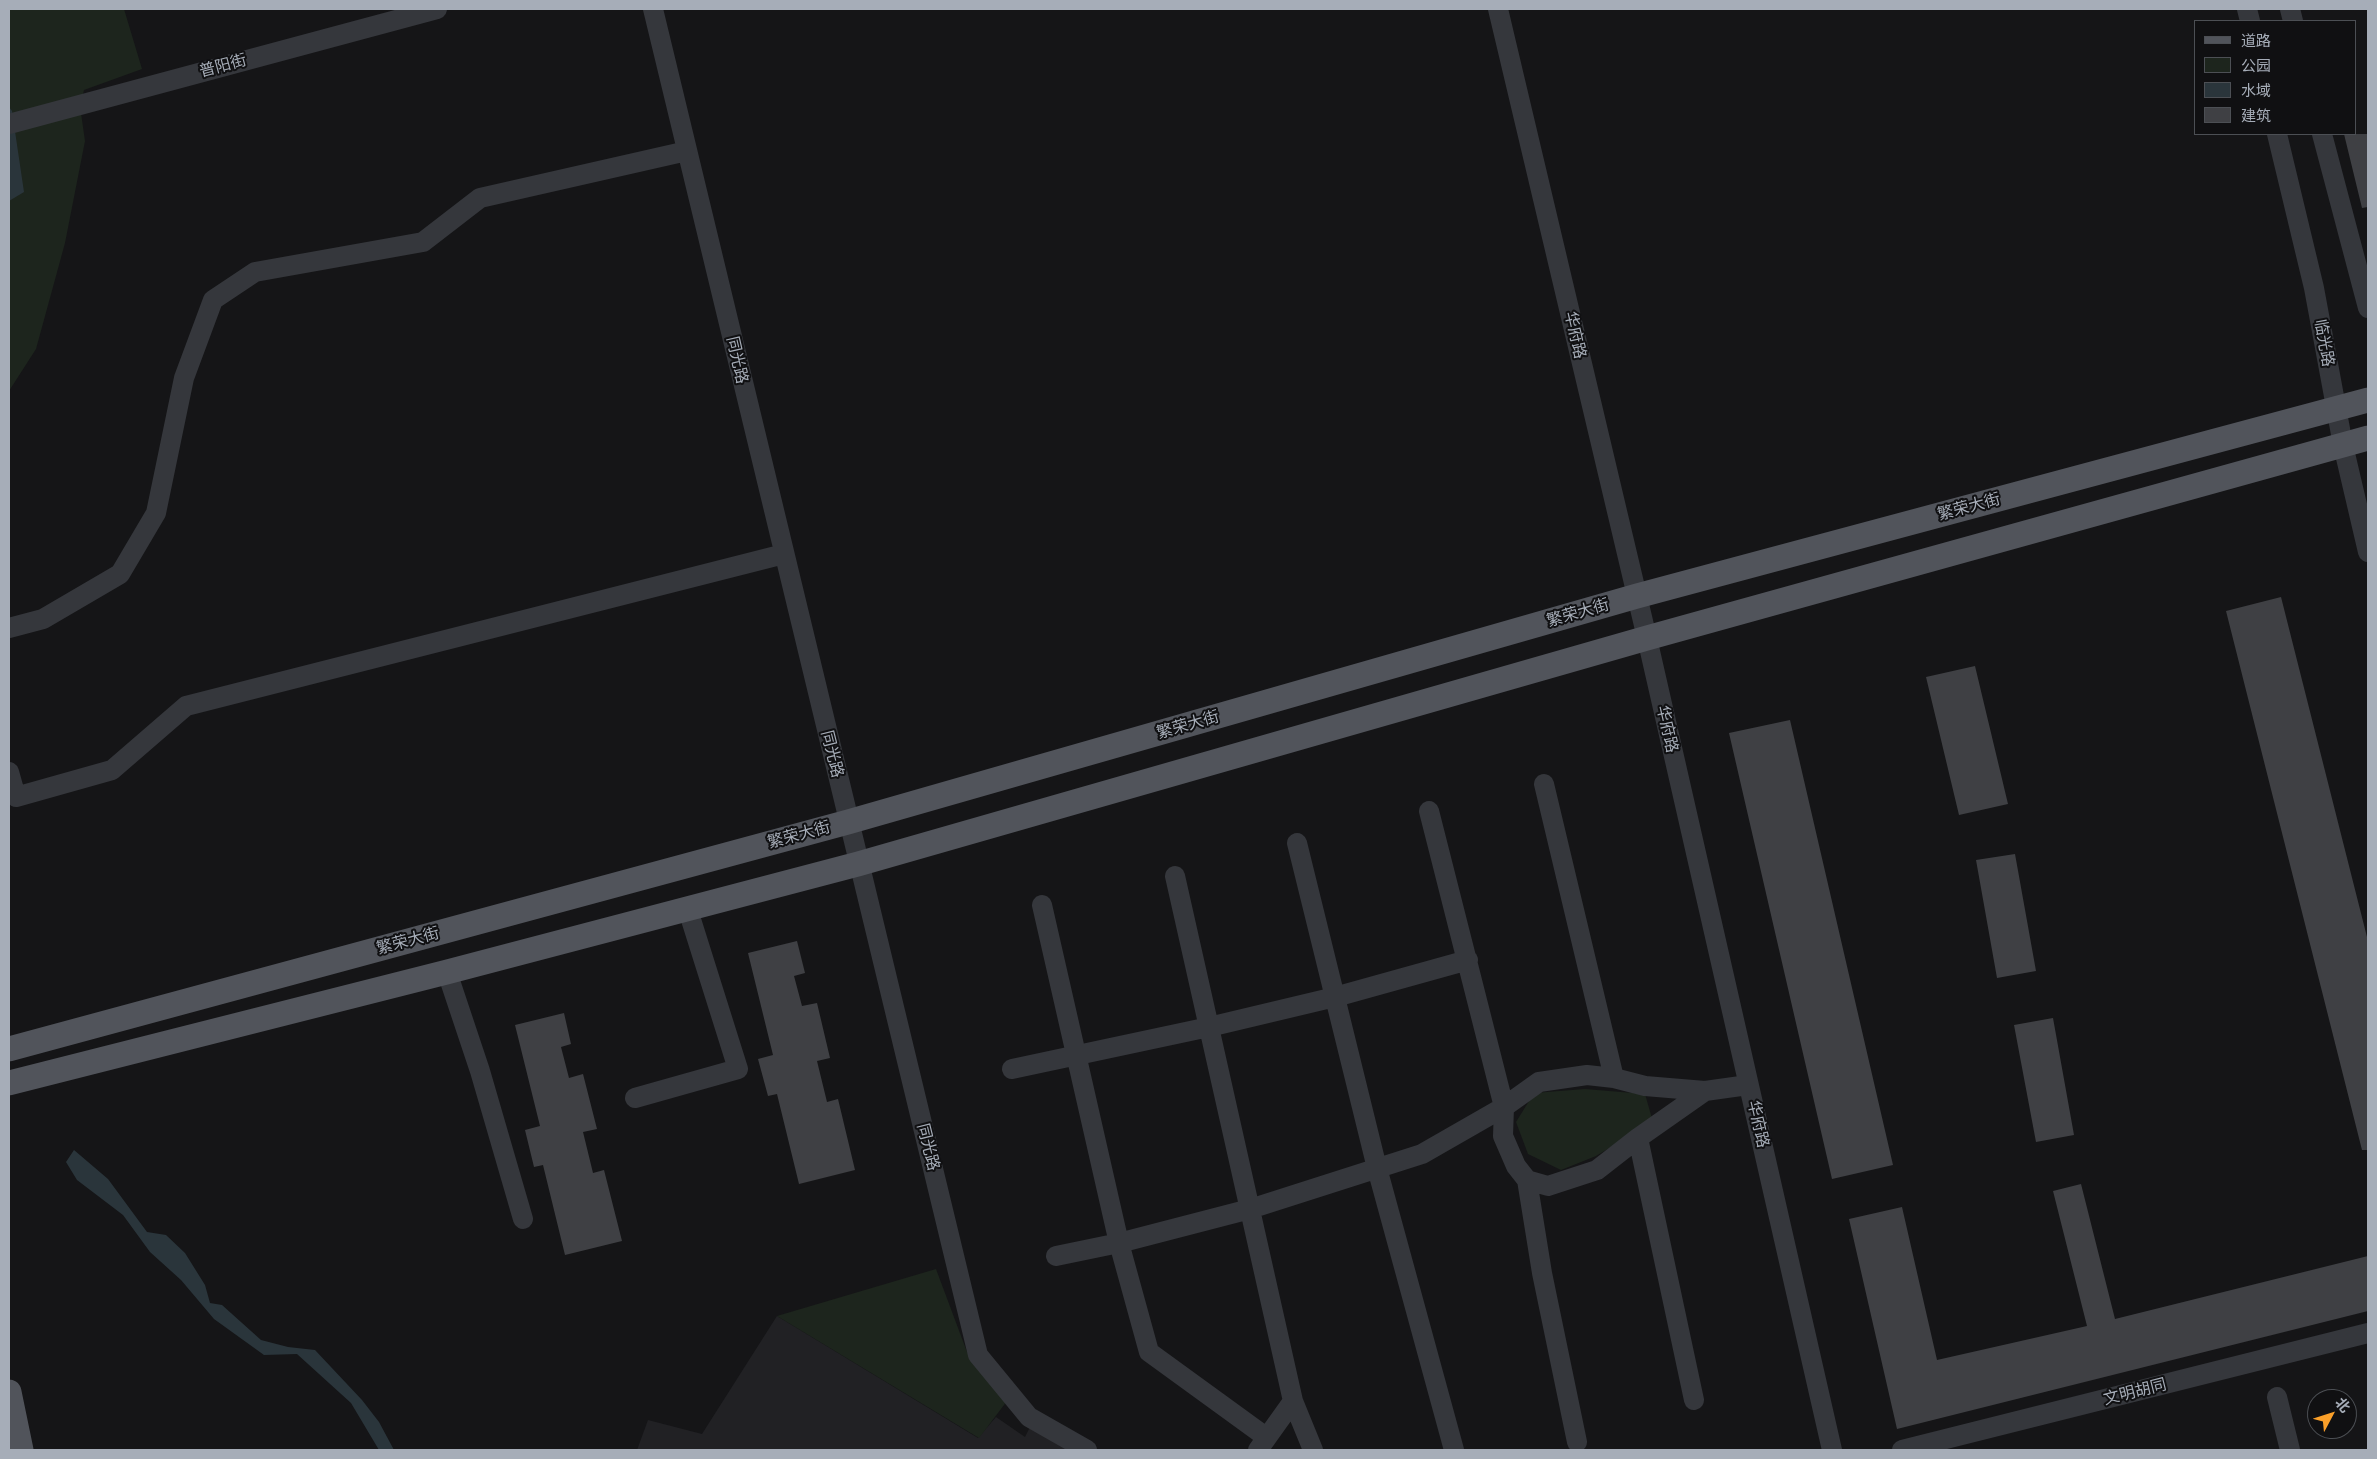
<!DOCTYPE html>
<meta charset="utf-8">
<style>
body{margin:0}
#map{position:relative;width:2377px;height:1459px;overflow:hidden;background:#151517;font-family:Raleway,"Noto Sans SC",sans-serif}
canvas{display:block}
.frame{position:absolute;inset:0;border:10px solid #a6adb8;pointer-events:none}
.legend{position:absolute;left:2194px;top:20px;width:162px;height:115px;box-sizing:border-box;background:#101012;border:1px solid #4c4f54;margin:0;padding:6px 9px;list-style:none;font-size:15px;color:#a6adb8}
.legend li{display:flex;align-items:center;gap:10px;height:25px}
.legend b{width:25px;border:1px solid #4c4f54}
.north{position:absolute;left:2307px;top:1389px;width:50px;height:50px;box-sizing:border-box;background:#101012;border:1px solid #4c4f54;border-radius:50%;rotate:50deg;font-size:14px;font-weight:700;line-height:20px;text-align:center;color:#a6adb8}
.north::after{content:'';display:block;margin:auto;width:18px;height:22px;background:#fa9f29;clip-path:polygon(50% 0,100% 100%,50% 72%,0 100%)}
</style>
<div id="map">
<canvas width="2377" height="1459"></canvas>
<div class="frame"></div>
<ul class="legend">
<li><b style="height:6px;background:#51545b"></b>道路</li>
<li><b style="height:14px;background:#1d251d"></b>公园</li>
<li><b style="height:14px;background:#2a353b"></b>水域</li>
<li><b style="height:14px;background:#3f4044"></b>建筑</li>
</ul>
<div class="north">北</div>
</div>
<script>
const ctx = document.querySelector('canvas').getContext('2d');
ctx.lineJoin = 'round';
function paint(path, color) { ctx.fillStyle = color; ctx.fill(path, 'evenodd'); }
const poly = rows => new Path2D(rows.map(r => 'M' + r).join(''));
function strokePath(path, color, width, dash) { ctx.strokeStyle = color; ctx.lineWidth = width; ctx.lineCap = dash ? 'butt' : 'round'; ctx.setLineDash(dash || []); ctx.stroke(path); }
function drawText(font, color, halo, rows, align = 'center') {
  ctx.font = font + ' Raleway,"Noto Sans SC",sans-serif'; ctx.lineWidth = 4; ctx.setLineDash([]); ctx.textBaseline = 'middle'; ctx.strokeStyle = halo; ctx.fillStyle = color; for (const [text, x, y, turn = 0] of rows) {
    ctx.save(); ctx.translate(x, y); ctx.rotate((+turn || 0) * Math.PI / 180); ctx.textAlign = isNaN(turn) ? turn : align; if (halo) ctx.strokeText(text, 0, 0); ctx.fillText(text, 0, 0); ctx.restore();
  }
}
paint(poly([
 [777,1316,978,1438,996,1417,1025,1437,1030,1427,1069,1450,637,1450,648,1420,702,1434]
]), '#212124');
paint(poly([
 [9,9,124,9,142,69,84,90,80,106,85,141,65,243,36,349,9,391],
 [1585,1089,1645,1094,1653,1122,1596,1156,1561,1170,1528,1154,1516,1122,1534,1093],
 [936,1269,967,1352,1007,1401,979,1438,777,1316]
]), '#1d251d');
paint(poly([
 [9,107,12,111,24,192,9,201],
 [74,1150,108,1179,147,1232,166,1235,185,1253,205,1285,210,1303,222,1305,261,1340,288,1347,315,1350,362,1400,379,1422,394,1450,379,1450,351,1403,297,1354,264,1355,214,1319,181,1280,150,1252,123,1215,77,1180,66,1162]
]), '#2a353b');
paint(poly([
 [2344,134,2368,134,2368,207,2362,208],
 [2281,597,2368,941,2368,1150,2362,1150,2226,611],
 [1975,666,2008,804,1959,815,1926,677],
 [1790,720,1893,1165,1832,1179,1729,733],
 [2015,854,2036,971,1997,978,1976,860],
 [797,941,805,973,794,976,802,1006,817,1003,830,1058,817,1061,827,1102,838,1099,855,1170,799,1184,777,1094,768,1096,758,1059,773,1055,748,953],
 [564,1013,571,1044,561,1047,569,1078,583,1074,597,1129,583,1132,593,1173,604,1170,622,1241,565,1255,543,1165,534,1167,525,1130,540,1126,515,1025],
 [2053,1018,2074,1135,2036,1142,2014,1025],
 [2081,1184,2115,1319,2368,1256,2368,1311,1897,1429,1849,1219,1902,1207,1937,1360,2087,1326,2053,1191]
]), '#3f4044');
strokePath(poly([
 [653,9,978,1355,1029,1417,1087,1450],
 [1498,9,1647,638,1832,1450],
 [2247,9,2250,21],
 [2290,9,2293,21],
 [9,124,437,9],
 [2277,134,2314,288,2343,445,2368,552],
 [2322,134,2368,308],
 [9,628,43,619,120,574,156,513,184,378,213,300,255,272,423,242,480,198,687,151],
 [9,772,16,797,112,770,186,706,784,554],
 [1544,784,1614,1078],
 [1297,843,1377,1168,1454,1450],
 [1175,876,1293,1401,1313,1450],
 [1042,905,1119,1243,1149,1352,1266,1437],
 [447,972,480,1071,523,1219],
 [1012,1069,1209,1027,1335,997,1468,960],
 [1705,1091,1638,1138,1597,1170,1548,1186,1527,1180,1516,1166,1503,1136,1504,1107,1539,1082,1587,1075,1614,1078,1645,1086,1705,1091,1748,1085],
 [635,1098,738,1069,688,910],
 [1638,1138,1694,1400],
 [1527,1180,1542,1273,1577,1442],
 [1056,1256,1119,1243,1250,1209,1422,1154,1504,1107,1429,811],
 [2277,1397,2290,1450],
 [1258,1450,1293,1401],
 [1902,1450,2368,1333]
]), '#35373c', 20);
strokePath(poly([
 [9,1049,848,822,1637,596,2368,400],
 [9,1083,447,972,858,864,1647,638,2368,438],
 [9,1392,21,1450]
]), '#51545b', 25);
drawText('16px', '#a6adb8', '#101012', [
 ["普阳街",223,66,-15],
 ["华府路",1575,335,77],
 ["临光路",2324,343,80],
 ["同光路",737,360,77],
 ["繁荣大街",1969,507,-15],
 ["繁荣大街",1578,613,-16],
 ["繁荣大街",1188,725,-16],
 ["华府路",1667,729,77],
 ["同光路",832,754,76],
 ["繁荣大街",799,835,-15],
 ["繁荣大街",408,941,-15],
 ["华府路",1758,1124,77],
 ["同光路",928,1147,76],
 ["文明胡同",2135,1392,-14]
]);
</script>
